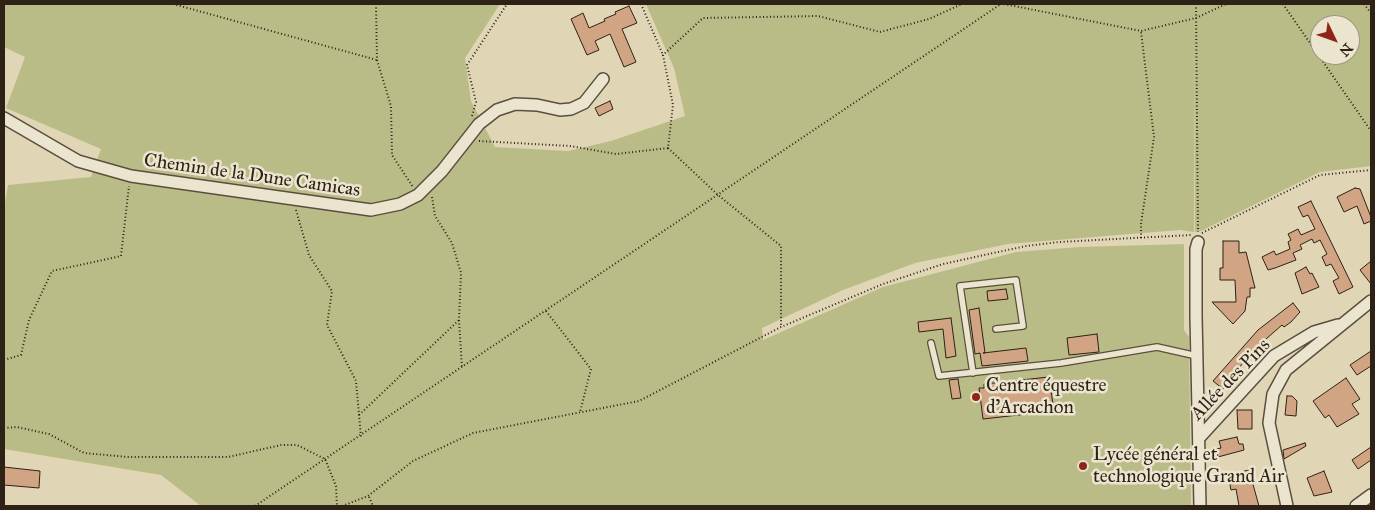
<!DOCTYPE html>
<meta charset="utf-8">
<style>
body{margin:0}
#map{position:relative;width:1375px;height:510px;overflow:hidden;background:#e0d6b5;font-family:"IM FELL Great Primer",serif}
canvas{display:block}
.frame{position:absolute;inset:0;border:5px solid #2e2116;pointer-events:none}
.north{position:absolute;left:1310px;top:15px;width:50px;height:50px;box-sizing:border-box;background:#ebe4cf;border:1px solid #9f9685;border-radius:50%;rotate:132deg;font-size:14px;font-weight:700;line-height:20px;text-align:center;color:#2e2116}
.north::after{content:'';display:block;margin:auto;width:18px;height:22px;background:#8f2418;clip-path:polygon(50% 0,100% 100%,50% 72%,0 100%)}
</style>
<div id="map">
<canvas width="1375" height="510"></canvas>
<div class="frame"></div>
<div class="north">N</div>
</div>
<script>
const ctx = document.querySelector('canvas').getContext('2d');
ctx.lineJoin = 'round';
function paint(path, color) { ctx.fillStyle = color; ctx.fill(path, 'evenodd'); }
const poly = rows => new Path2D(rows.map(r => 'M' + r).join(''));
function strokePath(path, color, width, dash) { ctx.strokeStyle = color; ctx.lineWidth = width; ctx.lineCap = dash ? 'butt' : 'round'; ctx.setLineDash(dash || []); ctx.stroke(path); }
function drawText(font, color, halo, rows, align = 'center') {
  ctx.font = font + ' "IM FELL Great Primer",serif'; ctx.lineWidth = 5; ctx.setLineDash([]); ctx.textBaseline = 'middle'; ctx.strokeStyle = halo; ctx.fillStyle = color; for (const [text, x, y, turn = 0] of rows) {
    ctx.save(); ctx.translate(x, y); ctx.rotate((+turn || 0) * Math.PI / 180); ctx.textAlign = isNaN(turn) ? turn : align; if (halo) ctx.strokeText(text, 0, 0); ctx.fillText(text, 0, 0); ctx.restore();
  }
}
paint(poly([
 [4,4,500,4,465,58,471,101,495,147,568,151,611,141,685,116,674,68,646,4,1371,4,1371,166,1320,172,1201,231,1195,232,1195,52,1194,232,1180,230,1008,244,915,263,843,290,762,328,763,340,883,287,1016,252,1079,247,1184,244,1184,330,1189,337,1191,506,201,506,161,475,4,449,4,209,8,185,91,177,101,149,6,108,25,57,4,47],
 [1320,25,1350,25,1350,55,1320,55]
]), '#babc88');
const building = poly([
 [629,6,637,23,622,29,636,62,624,67,610,34,595,41,599,50,587,55,571,19,583,13,589,28,605,21,604,19,616,14,615,12,629,6],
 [610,101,613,109,599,116,595,108,610,101],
 [1355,188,1360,189,1371,217,1371,221,1364,224,1357,206,1344,212,1337,197,1355,188],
 [1311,201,1353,287,1339,294,1333,281,1339,278,1331,264,1326,266,1322,257,1327,254,1320,240,1314,243,1312,239,1300,245,1302,249,1293,253,1296,260,1275,268,1268,270,1262,257,1274,251,1276,255,1290,249,1288,242,1291,240,1288,234,1298,229,1301,235,1315,229,1308,215,1303,217,1298,207,1311,201],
 [1223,241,1239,241,1239,253,1246,252,1255,288,1250,288,1250,297,1247,297,1245,311,1233,324,1212,302,1236,302,1235,280,1220,280,1220,268,1223,268,1223,241],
 [1371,261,1371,284,1360,270,1371,261],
 [1306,267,1310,274,1312,273,1319,287,1302,294,1295,273,1306,267],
 [1006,289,1008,299,988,301,987,291,1006,289],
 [1293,303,1300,312,1291,322,1284,327,1282,325,1266,339,1229,378,1231,380,1223,389,1213,381,1258,330,1293,303],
 [979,308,985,353,983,353,1026,348,1028,361,982,366,980,353,975,354,969,310,979,308],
 [951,318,956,356,946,358,943,329,919,332,918,322,951,318],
 [1097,334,1099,352,1069,355,1067,338,1097,334],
 [1371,351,1371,366,1357,375,1350,365,1371,351],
 [1049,377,1054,411,983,419,979,388,984,388,984,384,1049,377],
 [1346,378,1360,399,1352,404,1359,414,1337,427,1329,415,1325,418,1313,401,1346,378],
 [958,379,961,398,952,399,949,380,958,379],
 [1287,396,1292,396,1297,401,1296,416,1285,415,1287,396],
 [1237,410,1252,410,1252,429,1238,429,1237,410],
 [1237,437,1239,444,1243,444,1244,450,1218,457,1216,449,1221,448,1219,441,1237,437],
 [1305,443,1306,446,1284,459,1283,450,1305,443],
 [1371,447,1371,460,1358,469,1352,460,1371,447],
 [4,467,40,471,39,488,4,485,4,467],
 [1249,470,1259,506,1239,506,1236,489,1231,490,1228,475,1249,470],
 [1324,471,1332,492,1314,496,1307,478,1324,471]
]);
paint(building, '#d1a484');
strokePath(building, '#2e2116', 1);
const service = poly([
 [931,343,939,376,1061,363,1157,347,1197,356],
 [973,373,960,286,1016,280,1023,326,996,329]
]);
const minor = poly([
 [4,118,78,161,131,176,371,210,400,204,418,195,442,171,479,124,497,110,515,104,537,105,560,110,571,109,584,103,603,79],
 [1198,242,1196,249,1196,316,1200,506],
 [1199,438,1274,356,1314,332,1338,325],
 [1287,506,1269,423,1273,394,1286,370,1371,301],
 [1356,506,1371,495]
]);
strokePath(service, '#5a4e3e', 8);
strokePath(minor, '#5a4e3e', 14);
strokePath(poly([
 [173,4,377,60],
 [376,4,377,60,391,106,392,155,413,187],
 [641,4,663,55],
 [1004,4,1141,31,1196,18,1226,4],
 [1196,4,1198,232],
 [1283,4,1371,131],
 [1364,4,1371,13],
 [472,116,476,102,467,65,507,4],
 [479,141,570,146,616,154,668,148,673,105,663,55,703,18,818,16,880,32,929,19,962,4],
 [668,148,718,195,781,246,781,327],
 [432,197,435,216,452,243,461,273,459,320,462,368],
 [296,210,309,255,332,291,327,325,356,381,361,437],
 [1202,233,1320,175,1371,170],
 [1141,238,1141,224,1154,137,1141,32],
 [546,311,591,369,580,412],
 [4,360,21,355,29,320,52,271,121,256,129,186],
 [359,415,459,320],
 [4,428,17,427,49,434,84,453,128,457,228,457,281,445,297,445,325,459,336,486,337,506],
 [369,497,373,506],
 [255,506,1001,4],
 [342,506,368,496,413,461,473,433,639,401,781,327,883,284,943,264,1026,246,1059,242,1191,235]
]), '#2e2116', 2, [1, 2.5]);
strokePath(service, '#ebe4cf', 5.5);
strokePath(minor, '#ebe4cf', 11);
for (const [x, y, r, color] of [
 [976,397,5,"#8f2418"],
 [1083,466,5,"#8f2418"]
]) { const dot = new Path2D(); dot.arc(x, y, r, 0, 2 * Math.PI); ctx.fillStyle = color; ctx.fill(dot); strokePath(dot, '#ebe4cf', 2); }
drawText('19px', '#2e2116', '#ebe4cf', [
 ["Chemin de la Dune Camicas",252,176,8],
 ["Allée des Pins",1231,380,-46]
]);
drawText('19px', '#2e2116', '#ebe4cf', [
 ["Centre équestre",986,386],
 ["d’Arcachon",986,408],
 ["Lycée général et",1093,455],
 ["technologique Grand Air",1093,477]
], 'left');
</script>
